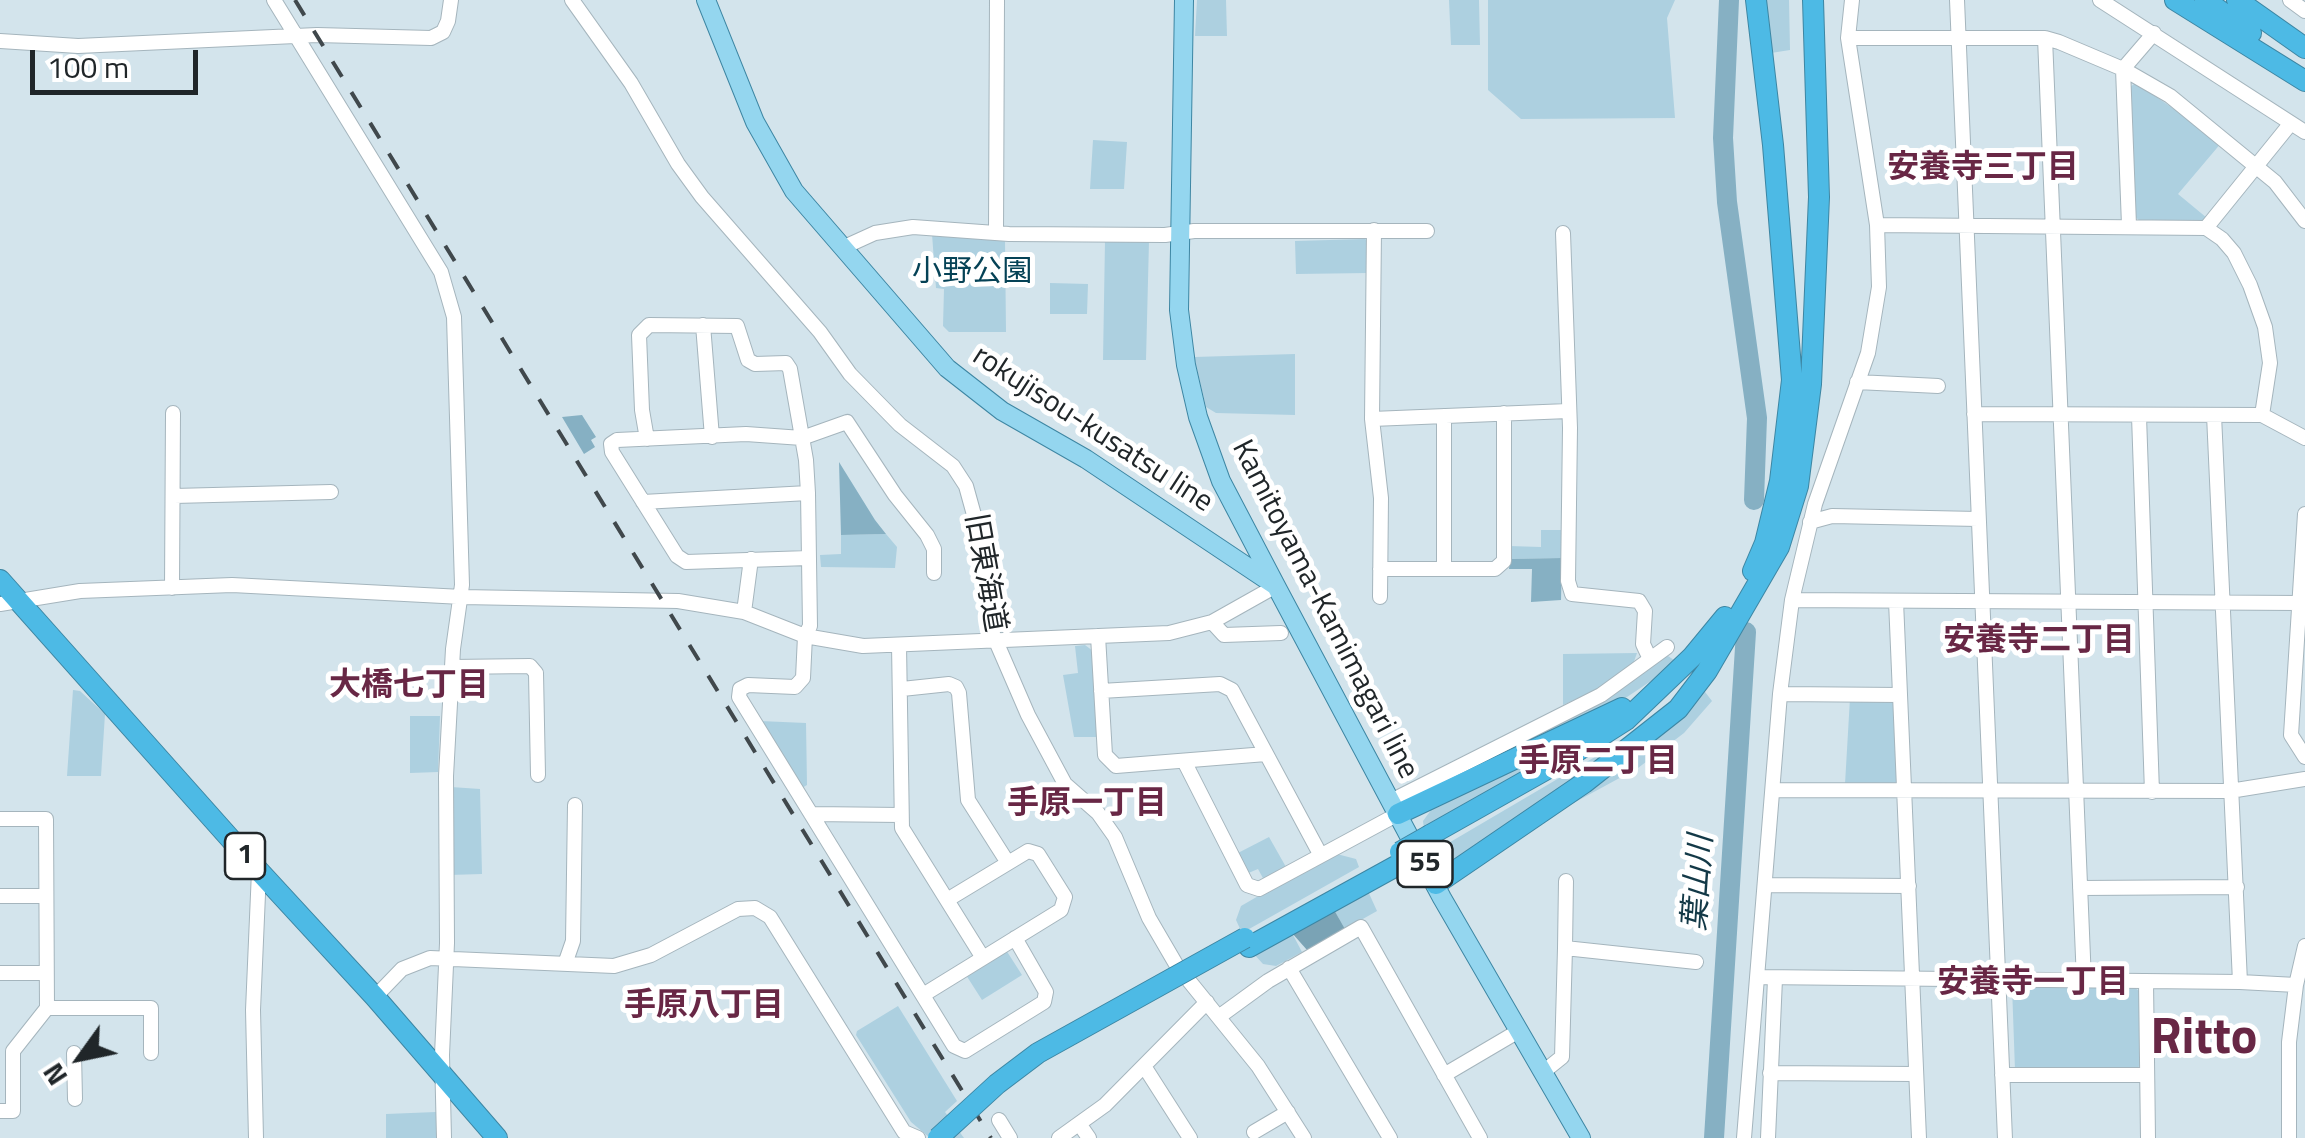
<!DOCTYPE html>
<meta charset="utf-8">
<style>
body{margin:0}
#map{position:relative;width:2305px;height:1138px;overflow:hidden;background:#d3e4ec;font-family:"Titillium Web",sans-serif}
canvas{display:block}
.north{position:absolute;left:30px;top:1008px;width:100px;height:100px;-webkit-text-stroke:8px #fff;paint-order:stroke;rotate:237deg;font-size:28px;font-weight:700;line-height:40px;text-align:center;color:#202629}
.north::after{content:'';display:block;margin:auto;width:35px;height:45px;background:#202629;clip-path:polygon(50% 0,100% 100%,50% 72%,0 100%)}
.scale{position:absolute;left:30px;top:50px;width:168px;height:45px;box-sizing:border-box;border:5px solid #202629;border-top:0;padding-left:12px;font-size:30px;line-height:35px;white-space:nowrap;color:#202629;-webkit-text-stroke:8px #fff;paint-order:stroke}
</style>
<div id="map">
<canvas width="2305" height="1138"></canvas>
<div class="north">N</div>
<div class="scale">100 m</div>
</div>
<script>
const ctx = document.querySelector('canvas').getContext('2d');
ctx.lineJoin = 'round';
function paint(path, color) { ctx.fillStyle = color; ctx.fill(path, 'evenodd'); }
const poly = rows => new Path2D(rows.map(r => 'M' + r).join(''));
function strokePath(path, color, width, dash) { ctx.strokeStyle = color; ctx.lineWidth = width; ctx.lineCap = dash ? 'butt' : 'round'; ctx.setLineDash(dash || []); ctx.stroke(path); }
function drawText(font, color, halo, rows, align = 'center') {
  ctx.font = font + ' "Titillium Web","Noto Sans JP",sans-serif'; ctx.lineWidth = 10; ctx.setLineDash([]); ctx.textBaseline = 'middle'; ctx.strokeStyle = halo; ctx.fillStyle = color; for (const [text, x, y, turn = 0] of rows) {
    ctx.save(); ctx.translate(x, y); ctx.rotate((+turn || 0) * Math.PI / 180); ctx.textAlign = isNaN(turn) ? turn : align; if (halo) ctx.strokeText(text, 0, 0); ctx.fillText(text, 0, 0); ctx.restore();
  }
}
paint(poly([
 [1197,0,1226,0,1227,36,1195,36],
 [1449,0,1479,0,1480,45,1451,45],
 [1488,0,1675,0,1667,18,1675,118,1521,119,1488,90],
 [1765,0,1789,0,1790,50,1771,53],
 [2136,83,2222,142,2178,194,2207,218,2199,222,2140,221,2133,215,2128,88],
 [1093,140,1127,142,1124,189,1090,189],
 [932,234,1005,241,1006,332,949,332,943,326,944,289,936,288],
 [1365,239,1368,241,1368,273,1296,274,1295,241],
 [1105,241,1149,241,1146,360,1103,360],
 [1050,283,1088,284,1087,314,1050,314],
 [1295,354,1295,415,1216,413,1206,407,1194,357],
 [1541,530,1563,530,1562,558,1510,559,1509,546,1541,547],
 [886,534,897,547,895,568,821,567,820,555,841,554,841,535],
 [1085,645,1093,651,1099,737,1074,737,1063,675,1078,673,1075,646],
 [1637,653,1632,667,1599,689,1563,705,1563,654],
 [1665,654,1674,660,1654,679,1609,709,1488,761,1614,695],
 [1702,688,1712,701,1684,733,1638,768,1568,806],
 [73,690,80,691,105,714,101,776,67,776],
 [1850,698,1889,698,1895,705,1899,778,1894,784,1845,784],
 [410,716,440,716,438,772,410,773],
 [760,721,806,723,807,785,802,788],
 [1559,747,1562,753,1424,830,1423,821,1434,806],
 [1600,754,1603,761,1451,863,1442,862,1435,851],
 [451,787,480,789,482,874,449,875],
 [1269,837,1286,867,1264,880,1258,869,1246,874,1236,854],
 [1333,853,1356,859,1359,867,1242,933,1236,920,1241,906],
 [1367,889,1377,911,1345,929,1333,908],
 [1292,933,1302,952,1276,966,1263,964,1253,953],
 [1006,950,1022,975,982,1000,966,975],
 [2012,986,2133,986,2140,992,2141,1064,2136,1070,2015,1070],
 [898,1006,957,1101,945,1112,964,1138,930,1138,911,1122,856,1035,857,1031],
 [436,1112,436,1138,386,1138,386,1114]
]), '#add0e0');
paint(poly([
 [1333,908,1345,929,1307,950,1292,933]
]), '#7aa3b5');
paint(poly([
 [582,415,596,437,591,440,595,447,584,454,562,417],
 [839,462,875,520,886,534,841,535],
 [1562,558,1561,600,1531,602,1532,569,1509,569,1510,559]
]), '#86b0c3');
strokePath(poly([
 [1729,0,1723,138,1727,202,1757,418,1754,500],
 [1714,1138,1746,632]
]), '#86b0c3', 20);
const minor = poly([
 [274,0,441,272,454,317,462,585,453,649,446,776,447,943,442,1055,444,1138],
 [572,0,631,83,678,164,702,197,820,332,850,374,900,425,953,466,966,486,979,533,989,625,1028,715,1065,784,1098,813,1115,837,1149,918,1177,966,1258,1066,1304,1138],
 [1957,0,2005,1138],
 [2100,0,2305,132],
 [2290,0,2305,11],
 [1848,38,2045,38,2059,42,2123,69,2170,96,2275,182,2305,221],
 [2045,38,2084,981],
 [0,41,78,46,317,35,431,38,443,32,448,21,451,0],
 [1877,225,2206,228,2222,239,2234,253,2250,285,2265,327,2270,363,2262,415],
 [2129,225,2123,69,2154,33],
 [2206,228,2291,123],
 [1374,230,1372,419,1381,498,1380,597],
 [996,233,997,0],
 [1563,233,1570,428,1568,581,1572,594,1639,601,1645,611,1643,644,1650,659],
 [842,248,875,233,913,227,1009,234,1165,235,1194,231,1427,231],
 [703,325,712,437],
 [1857,382,1938,386],
 [1974,414,2262,415,2305,438],
 [2214,415,2240,982],
 [1444,416,1444,568],
 [2139,416,2152,792],
 [1372,419,1568,411],
 [647,439,642,410,639,335,649,325,737,326,748,360,755,364,786,363,790,369,806,460,808,493,810,626,805,636,803,678,795,687,748,685,740,689,739,697,954,1046,965,1051,1044,1002,1046,992,1015,938],
 [174,496,331,492],
 [643,502,808,493],
 [2305,514,2291,735,2305,757],
 [1810,522,1832,516,1978,519],
 [809,558,686,562,677,556,612,452,611,444,617,440,746,434,802,438,847,422,895,495,927,535,934,549,934,573],
 [1380,569,1495,569,1504,561,1504,413],
 [172,588,173,413],
 [1792,600,2299,603],
 [1896,601,1919,1138],
 [0,604,80,591,232,585,462,597,678,601,744,612,805,636,863,646,1169,633,1212,622,1276,586],
 [744,612,751,559],
 [1212,622,1224,635,1281,633],
 [1098,636,1105,755,1116,766,1266,754],
 [899,645,902,828,983,958],
 [452,667,530,666,536,673,538,775],
 [902,689,949,684,956,687,959,693,968,800,1008,863],
 [1101,691,1220,684,1232,690,1320,854],
 [1780,694,1900,695],
 [1184,761,1247,885,1259,889,1398,814],
 [1774,790,2230,791,2305,779],
 [1391,801,1601,695,1667,647],
 [811,814,901,815],
 [0,819,46,819,47,1008,13,1051,13,1111,0,1111],
 [1766,885,1909,886],
 [2080,888,2237,887],
 [0,896,46,896],
 [1565,948,1566,881],
 [565,964,573,941,575,805],
 [1289,968,1390,1138],
 [0,973,46,973],
 [1759,977,2240,982,2296,985],
 [2146,981,2148,1138],
 [923,995,1061,910,1065,897,1038,854,1028,851,947,900],
 [375,997,402,969,430,958,614,966,651,955,738,909,755,908,770,917,904,1132,918,1138],
 [47,1008,151,1008,151,1053],
 [1220,1016,1268,981,1361,927,1480,1138],
 [74,1053,75,1099],
 [1144,1066,1190,1138],
 [1542,1073,1562,1057,1565,948,1696,962],
 [1770,1073,1915,1074],
 [1444,1075,1517,1032],
 [2002,1075,2147,1075],
 [999,1120,1010,1138],
 [1080,1125,1089,1138],
 [1254,1132,1288,1112],
 [256,1138,253,1010,259,871],
 [1059,1138,1105,1105,1207,1002],
 [1744,1138,1780,694,1792,600,1815,504,1868,353,1879,287,1877,225,1848,38,1852,0],
 [1768,1138,1775,979],
 [2289,1138,2289,1042,2296,985,2305,946]
]);
const major = poly([
 [706,0,755,122,794,191,947,368,1002,411,1086,459,1276,586],
 [1184,0,1179,310,1186,365,1198,417,1221,481,1276,586,1442,898,1581,1138]
]);
const highway = poly([
 [2175,0,2305,81],
 [2205,0,2251,33],
 [2237,0,2305,48],
 [1753,571,1765,543,1780,481,1792,380,1773,145,1756,0],
 [0,580,259,871,375,997,497,1138],
 [1398,814,1622,708],
 [1430,835,1563,760,1626,720,1692,657,1725,617],
 [1436,884,1584,783,1678,709,1707,671,1779,547,1798,486,1811,384,1819,197,1813,0],
 [1249,947,1407,860]
]);
strokePath(minor, '#a5b5bd', 16);
strokePath(major, '#3d86a3', 20);
strokePath(highway, '#3d86a3', 22);
strokePath(minor, '#fff', 14);
strokePath(major, '#94d6ef', 18);
strokePath(highway, '#4dbae5', 20);
strokePath(poly([
 [295,0,991,1138]
]), '#40484c', 4, [18, 18]);
const highwayBridge = poly([
 [1400,852,1430,835],
 [938,1138,997,1084,1038,1053,1245,938]
]);
strokePath(highwayBridge, '#3d86a3', 22, []);
strokePath(highwayBridge, '#4dbae5', 20);
for (const [x, y, w] of [
 [245,856,40],
 [1425,864,55]
]) { const box = new Path2D(); box.roundRect(x - w / 2, y - 23, w, 46, 8); ctx.fillStyle = '#fff'; ctx.fill(box); strokePath(box, '#202629', 2.5); }
drawText('bold 28px', '#202629', null, [
 ["1",245,856],
 ["55",1425,864]
]);
drawText('30px', '#054256', '#fff', [
 ["小野公園",972,274]
]);
drawText('30px', '#202629', '#fff', [
 ["rokujisou-kusatsu line",1092,430,33],
 ["旧東海道",984,573,80],
 ["Kamitoyama-Kamimagari line",1324,610,63]
]);
drawText('bold 32px', '#682745', '#fff', [
 ["安養寺三丁目",1983,169],
 ["安養寺二丁目",2039,642],
 ["大橋七丁目",409,687],
 ["手原二丁目",1598,763],
 ["手原一丁目",1087,805],
 ["安養寺一丁目",2033,984],
 ["手原八丁目",704,1007]
]);
drawText('italic 32px', '#133947', '#fff', [
 ["葉山川",1700,883,-86]
]);
drawText('bold 50px', '#682745', '#fff', [
 ["Ritto",2204,1041]
]);
</script>
